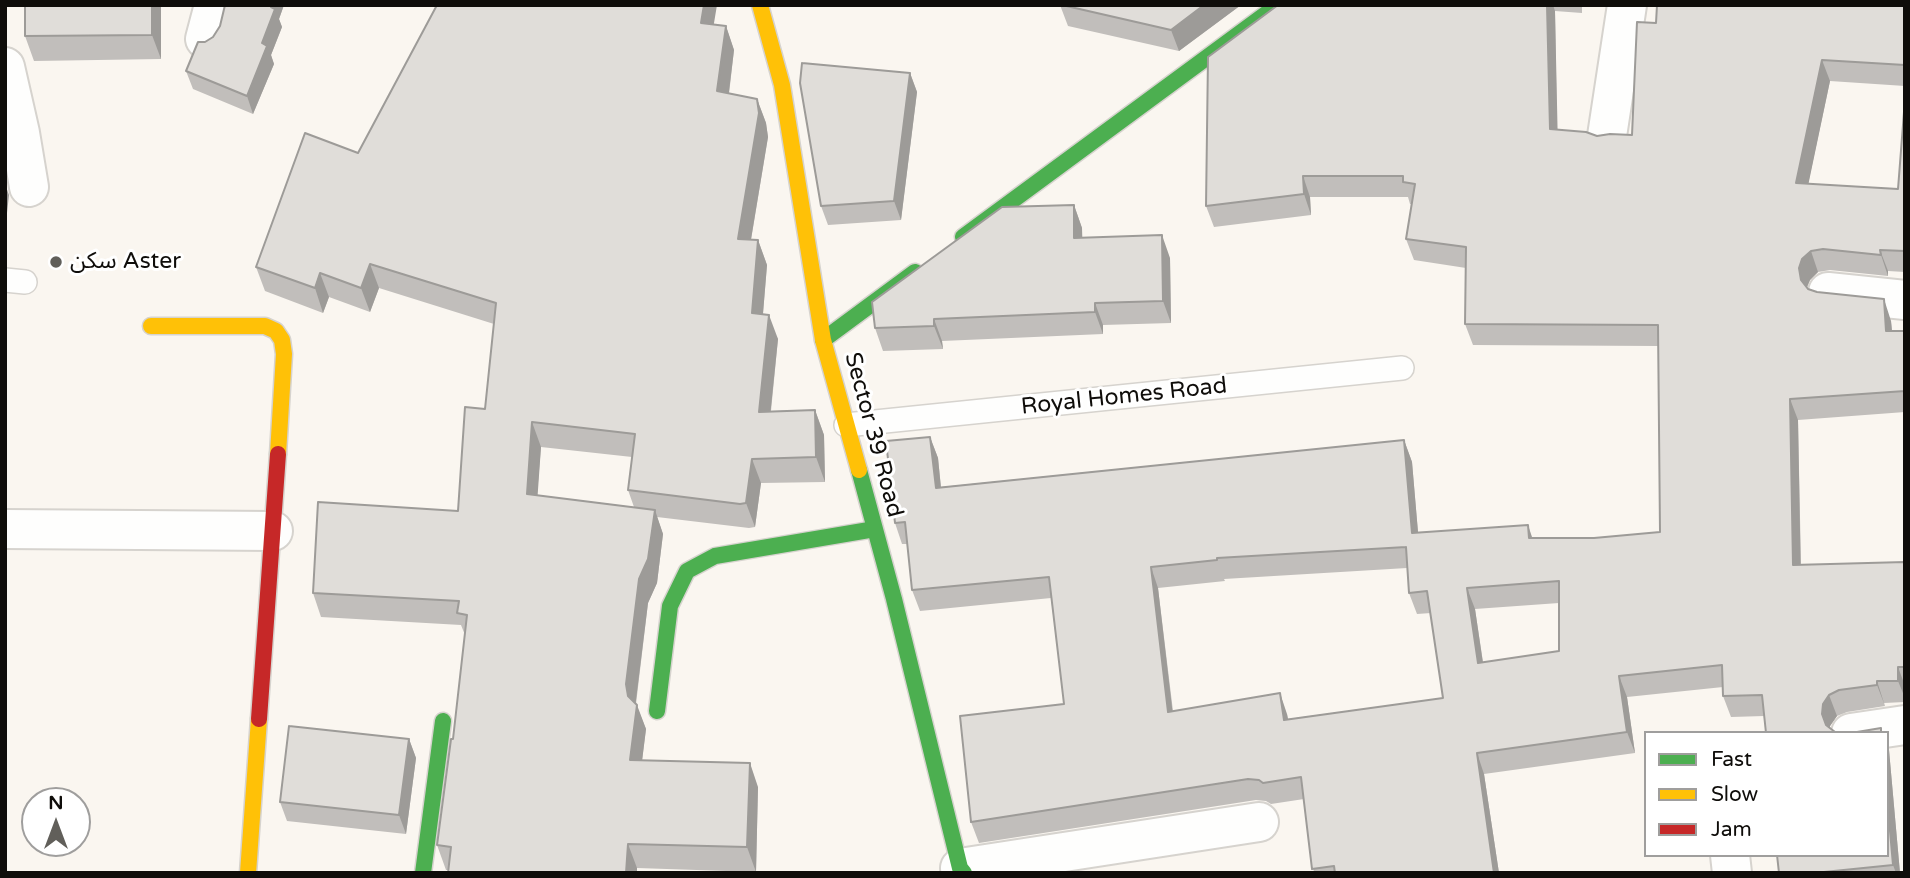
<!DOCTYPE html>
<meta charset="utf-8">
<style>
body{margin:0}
#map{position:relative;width:1910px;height:878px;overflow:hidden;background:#faf6f0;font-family:"Varela Round",sans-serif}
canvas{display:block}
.frame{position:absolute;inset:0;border:7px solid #0f0d0a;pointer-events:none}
.legend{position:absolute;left:1644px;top:731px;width:245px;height:126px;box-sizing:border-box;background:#fff;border:2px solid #9f9e9d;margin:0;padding:9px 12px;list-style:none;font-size:21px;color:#0f0d0a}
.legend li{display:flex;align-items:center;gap:14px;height:35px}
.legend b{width:35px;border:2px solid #9f9e9d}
.north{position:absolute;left:21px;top:787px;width:70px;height:70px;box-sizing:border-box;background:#fff;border:2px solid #9f9e9d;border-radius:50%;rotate:0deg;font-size:19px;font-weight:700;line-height:28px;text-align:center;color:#0f0d0a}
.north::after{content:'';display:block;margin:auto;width:24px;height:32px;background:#615f5a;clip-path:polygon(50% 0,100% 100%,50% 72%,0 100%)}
</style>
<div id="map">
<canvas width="1910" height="878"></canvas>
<div class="frame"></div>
<ul class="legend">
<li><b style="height:9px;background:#4caf50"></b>Fast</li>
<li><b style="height:9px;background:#ffc107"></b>Slow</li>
<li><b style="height:9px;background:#c62828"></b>Jam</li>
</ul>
<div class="north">N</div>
</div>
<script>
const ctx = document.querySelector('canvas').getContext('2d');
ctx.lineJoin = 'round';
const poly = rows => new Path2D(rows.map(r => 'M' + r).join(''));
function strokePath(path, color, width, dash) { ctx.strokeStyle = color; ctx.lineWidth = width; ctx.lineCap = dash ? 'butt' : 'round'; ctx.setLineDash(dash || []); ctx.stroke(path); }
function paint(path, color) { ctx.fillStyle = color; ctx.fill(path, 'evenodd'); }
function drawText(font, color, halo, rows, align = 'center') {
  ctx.font = font + ' "Varela Round","Noto Sans Arabic",sans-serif'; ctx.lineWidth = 6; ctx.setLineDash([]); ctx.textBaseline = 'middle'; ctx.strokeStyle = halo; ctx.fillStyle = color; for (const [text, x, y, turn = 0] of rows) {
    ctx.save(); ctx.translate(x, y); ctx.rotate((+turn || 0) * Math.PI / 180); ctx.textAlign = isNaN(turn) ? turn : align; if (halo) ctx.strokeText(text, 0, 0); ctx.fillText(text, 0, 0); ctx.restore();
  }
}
const lane = poly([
 [5,280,25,282],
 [846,425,1402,368]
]);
const street = poly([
 [205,39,214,5],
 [5,67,20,133,29,187],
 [1607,136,1627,5],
 [1828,292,1905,300],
 [5,529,273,531],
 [1851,733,1905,725],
 [1730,855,1732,873],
 [960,868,1259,822]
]);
const fast = poly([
 [963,237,1278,5],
 [823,340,915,272],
 [859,470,894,599,960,868,964,873],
 [657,711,670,606,687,571,715,556,875,529],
 [423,873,443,721]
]);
const slow = poly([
 [760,5,782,85,823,340,859,470],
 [151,326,265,326,276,331,282,340,284,354,278,454],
 [248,873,259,719]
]);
const jam = poly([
 [259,719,278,454]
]);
strokePath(lane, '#d6d3ce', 26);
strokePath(street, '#d6d3ce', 42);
strokePath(fast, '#d6d3ce', 19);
strokePath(slow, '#d6d3ce', 19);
strokePath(jam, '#d6d3ce', 19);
strokePath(lane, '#fefefd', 23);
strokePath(street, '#fefefd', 38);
strokePath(fast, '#4caf50', 16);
strokePath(slow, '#ffc107', 16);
strokePath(jam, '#c62828', 16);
paint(poly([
 [161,5,161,59,34,61,25,36],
 [225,5,284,5,279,19,282,27,271,55,274,64,253,114,193,89,186,71,205,42,213,37,220,26],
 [1060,5,1241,5,1179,51,1068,26],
 [1278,5,1582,5,1582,13,1555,11,1557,130,1597,136,1632,135,1656,23,1905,5,1905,86,1830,81,1808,184,1898,189,1905,99,1905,272,1888,271,1888,276,1830,270,1818,272,1810,280,1807,288,1891,321,1892,331,1905,331,1905,412,1798,420,1801,565,1905,562,1905,702,1884,703,1885,706,1847,712,1837,716,1830,726,1830,728,1764,716,1731,717,1723,696,1723,687,1627,697,1635,753,1484,774,1499,873,1314,873,1304,799,1271,804,1266,801,1256,800,979,843,971,822,1064,704,1051,598,920,611,912,590,907,544,902,544,895,523,930,437,938,458,941,487,1404,440,1412,462,1418,533,1532,538,1594,538,1660,532,1658,346,1473,345,1465,324,1466,268,1414,260,1406,239,1412,204,1410,204,1408,197,1310,197,1311,215,1214,227,1206,206],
 [1407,568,1409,593,1417,614,1431,613,1443,698,1288,719,1287,714,1173,711,1158,588,1225,581,1224,579],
 [1559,603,1559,651,1483,662,1475,609],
 [714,24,726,26,734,50,729,94,757,99,766,123,768,137,751,240,758,240,767,265,763,314,778,339,771,411,815,410,824,435,825,482,761,483,755,527,749,528,657,517,663,534,657,583,648,603,636,704,646,729,642,761,758,787,756,872,637,868,446,870,437,845,453,739,465,635,461,625,321,617,313,593,458,511,485,409,494,324,379,288,370,312,329,297,323,313,265,291,256,267,358,153],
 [541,447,632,457,628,490,634,507,537,495],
 [910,73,917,92,901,220,828,225,821,206],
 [1074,205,1082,228,1082,238,1170,258,1171,323,1103,325,1103,334,942,341,943,349,883,351,875,328],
 [409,739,416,758,406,834,287,821,280,802],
 [1887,746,1889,750,1900,873,1779,873,1887,855]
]), '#c1bebb');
paint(poly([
 [152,5,161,5,161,59,152,35],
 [271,5,284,5,279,19,282,27,271,55,274,64,253,114,247,96],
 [704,5,717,5,710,47,701,23],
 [1204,5,1241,5,1179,51,1171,30],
 [1547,5,1553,5,1555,11,1558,150,1550,129],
 [726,26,734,50,726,116,717,91],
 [1822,60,1830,81,1804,205,1796,183],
 [910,73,917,92,901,220,894,201],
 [757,99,766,123,768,137,747,263,738,239],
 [1303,176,1310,197,1311,215,1304,194],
 [5,184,9,195,5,231],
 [1074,205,1082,228,1083,260,1074,238],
 [1162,235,1170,258,1171,323,1163,301],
 [758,240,767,265,761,337,752,313],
 [1880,250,1888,271,1888,276,1881,255],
 [1811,251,1818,272,1810,280,1806,289,1801,280,1799,268,1802,259],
 [370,264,379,288,370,312,361,288],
 [320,273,329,297,323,313,315,288],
 [1884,299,1891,321,1894,352,1886,331],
 [1095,303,1103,325,1103,334,1095,312],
 [769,315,778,339,768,436,759,412],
 [934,319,942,341,943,349,934,326],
 [1790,399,1798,420,1801,586,1793,565],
 [815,410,824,435,825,482,816,457],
 [532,422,541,447,536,518,527,494],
 [930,437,938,458,943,509,936,488],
 [1404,440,1412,462,1420,555,1412,533],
 [752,459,761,483,755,527,746,503],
 [655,510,663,534,657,583,648,603,635,708,637,705,646,729,639,785,630,760,628,696,626,684,639,579],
 [1528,525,1535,546,1529,538],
 [1151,567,1158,588,1175,733,1168,712],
 [1467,588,1475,609,1486,684,1478,663],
 [1898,667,1905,686,1905,698,1898,681],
 [1619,676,1627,697,1635,753,1627,732],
 [1877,681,1884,703,1885,706,1877,685],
 [1280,693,1287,714,1292,741,1284,720],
 [1829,695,1837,716,1830,726,1830,733,1822,714,1823,704],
 [409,739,416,758,406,834,399,815],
 [1887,746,1889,750,1900,873,1896,873,1893,865,1887,797],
 [1477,753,1484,774,1499,873,1494,873],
 [750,763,758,787,756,872,747,847],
 [628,844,637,868,637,873,626,873]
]), '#9d9b98');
const building = poly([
 [25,5,152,5,152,35,25,36,25,5],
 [225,5,271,5,271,7,275,9,262,43,267,46,247,96,186,71,198,42,205,42,213,37,220,26,225,5],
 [437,5,704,5,701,23,726,26,717,91,757,99,759,113,738,239,758,240,752,313,769,315,759,412,815,410,816,457,752,459,746,503,740,504,628,490,635,434,532,422,527,494,655,510,648,559,639,579,626,684,628,696,637,705,630,760,750,763,747,847,628,844,626,873,448,873,451,847,437,845,451,739,453,739,467,615,457,613,459,601,313,593,318,502,458,511,465,407,485,409,496,303,370,264,361,288,320,273,315,288,256,267,305,133,358,153,437,5],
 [1062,5,1204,5,1171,30,1062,5],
 [1278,5,1547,5,1550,129,1586,132,1597,136,1610,134,1632,135,1637,22,1656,23,1657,5,1905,5,1905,65,1822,60,1796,183,1898,189,1905,99,1905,251,1880,250,1881,255,1823,249,1811,251,1802,259,1799,268,1801,280,1808,289,1817,292,1884,299,1886,331,1905,331,1905,392,1905,391,1790,399,1793,565,1905,562,1905,667,1898,667,1898,681,1877,681,1877,685,1839,690,1829,695,1823,704,1822,714,1826,725,1835,732,1841,733,1766,733,1762,695,1723,696,1722,665,1619,676,1627,732,1477,753,1494,873,1335,873,1334,866,1312,869,1301,777,1263,783,1259,780,1248,779,971,822,960,716,1064,704,1049,577,912,590,905,522,895,523,886,441,930,437,936,488,1404,440,1412,533,1528,525,1529,538,1594,538,1660,532,1658,325,1465,324,1466,247,1406,239,1415,184,1403,182,1403,176,1303,176,1304,194,1206,206,1208,57,1278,5],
 [1406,547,1409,593,1427,591,1443,698,1284,720,1280,693,1168,712,1151,567,1217,560,1217,558,1406,547],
 [1559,581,1559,651,1478,663,1467,588,1559,581],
 [802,63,910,73,894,201,821,206,800,83,802,63],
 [1074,205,1074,238,1162,235,1163,301,1095,303,1095,312,934,319,934,326,875,328,872,302,1002,207,1074,205],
 [289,726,409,739,399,815,280,802,289,726],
 [1881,728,1881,733,1851,733,1881,728],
 [1887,797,1893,865,1814,873,1779,873,1777,855,1887,855,1887,797]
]);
paint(building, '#e0ddd9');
strokePath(building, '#9d9b98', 2);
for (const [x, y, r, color] of [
 [56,262,7,"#615f5a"]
]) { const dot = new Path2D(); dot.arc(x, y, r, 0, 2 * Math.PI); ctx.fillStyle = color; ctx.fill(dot); strokePath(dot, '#fff', 2.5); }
drawText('23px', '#0f0d0a', '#fff', [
 ["سكن Aster",70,262]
], 'left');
drawText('23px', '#0f0d0a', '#fff', [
 ["Royal Homes Road",1124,397,-6],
 ["Sector 39 Road",873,435,75]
]);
</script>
